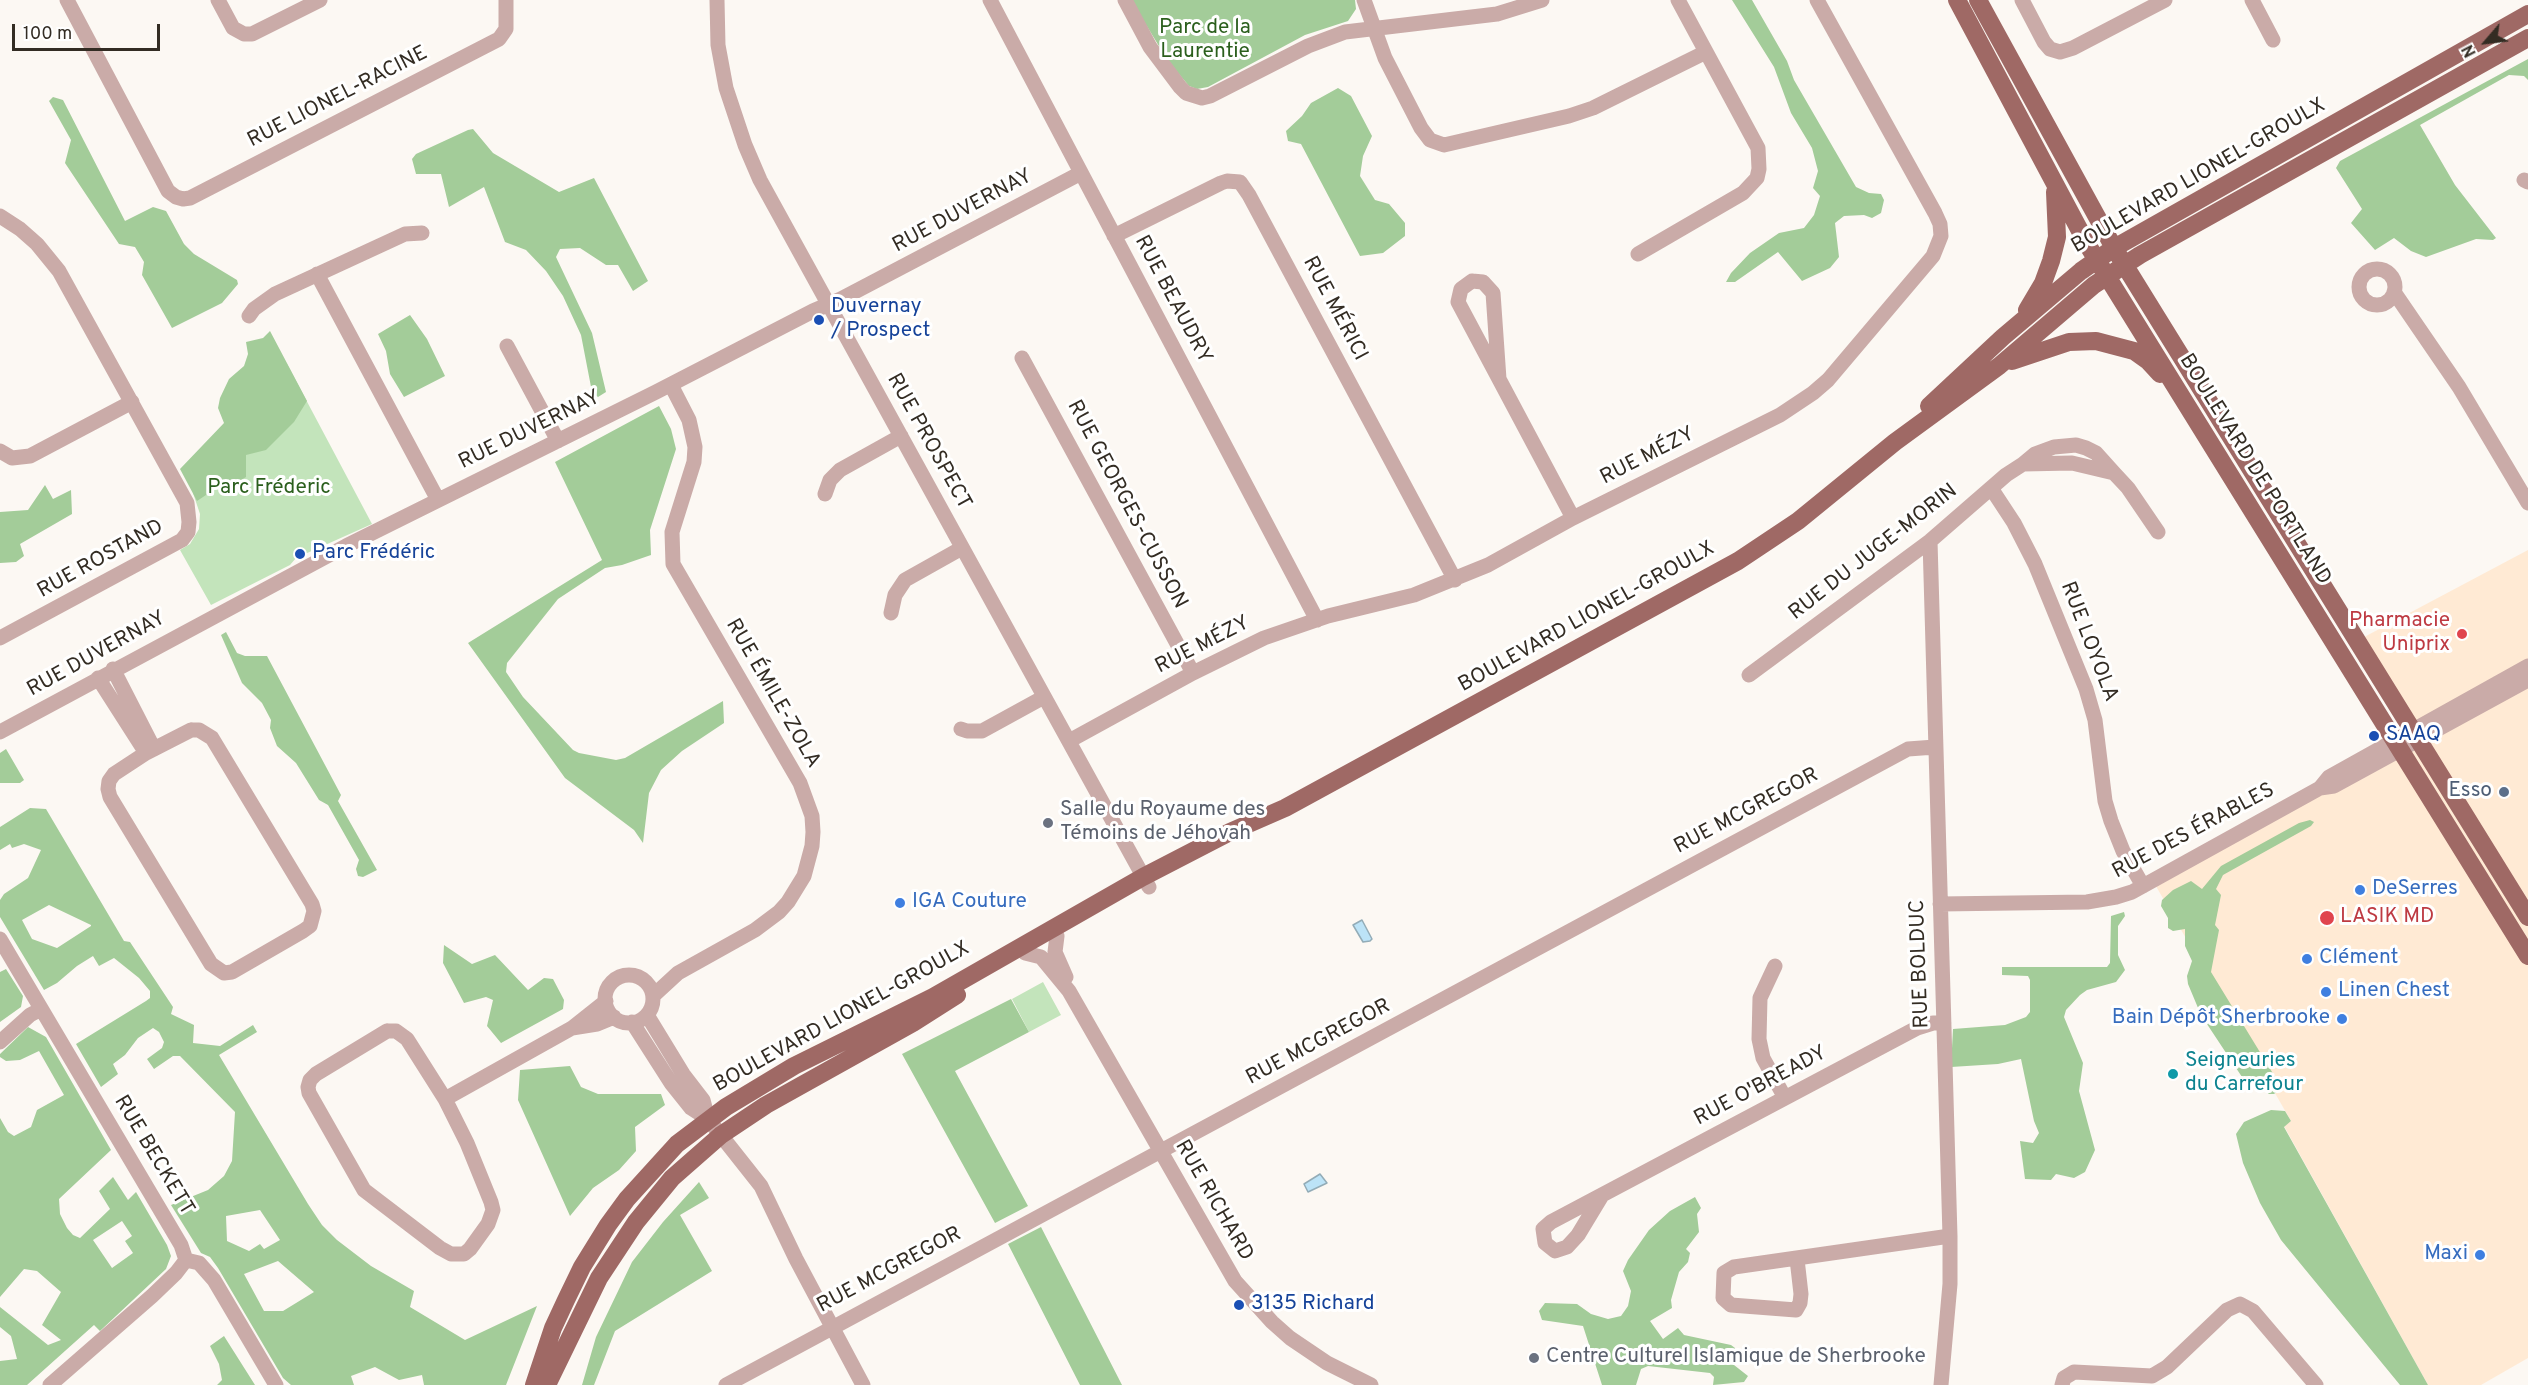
<!DOCTYPE html>
<meta charset="utf-8">
<style>
body{margin:0}
#map{position:relative;width:2528px;height:1385px;overflow:hidden;background:#fcf8f3;font-family:Overpass,sans-serif}
canvas{display:block}
.north{position:absolute;left:2456px;top:12px;width:60px;height:60px;-webkit-text-stroke:4px #fff;paint-order:stroke;rotate:242deg;font-size:16px;font-weight:700;line-height:24px;text-align:center;color:#332c23}
.north::after{content:'';display:block;margin:auto;width:21px;height:27px;background:#332c23;clip-path:polygon(50% 0,100% 100%,50% 72%,0 100%)}
.scale{position:absolute;left:12px;top:24px;width:148px;height:27px;box-sizing:border-box;border:3px solid #332c23;border-top:0;padding-left:8px;font-size:18px;line-height:21px;white-space:nowrap;color:#332c23;-webkit-text-stroke:4px #fff;paint-order:stroke}
</style>
<div id="map">
<canvas width="2528" height="1385"></canvas>
<div class="north">N</div>
<div class="scale">100 m</div>
</div>
<script>
const ctx = document.querySelector('canvas').getContext('2d');
ctx.lineJoin = 'round';
function paint(path, color) { ctx.fillStyle = color; ctx.fill(path, 'evenodd'); }
const poly = rows => new Path2D(rows.map(r => 'M' + r).join(''));
function strokePath(path, color, width, dash) { ctx.strokeStyle = color; ctx.lineWidth = width; ctx.lineCap = dash ? 'butt' : 'round'; ctx.setLineDash(dash || []); ctx.stroke(path); }
function drawText(font, color, halo, rows, align = 'center') {
  ctx.font = font + ' Overpass,sans-serif'; ctx.lineWidth = 6; ctx.setLineDash([]); ctx.textBaseline = 'middle'; ctx.strokeStyle = halo; ctx.fillStyle = color; for (const [text, x, y, turn = 0] of rows) {
    ctx.save(); ctx.translate(x, y); ctx.rotate((+turn || 0) * Math.PI / 180); ctx.textAlign = isNaN(turn) ? turn : align; if (halo) ctx.strokeText(text, 0, 0); ctx.fillText(text, 0, 0); ctx.restore();
  }
}
paint(poly([
 [2528,550,2528,1358,2481,1385,2428,1385,2284,1126,2291,1121,2153,881,2408,738,2351,644]
]), '#ffead4');
paint(poly([
 [287,364,372,524,296,558,290,565,211,605,180,550,190,544,199,529,200,514,193,493],
 [1043,982,1061,1015,1029,1032,1012,999]
]), '#c3e4bb');
paint(poly([
 [1131,0,1355,0,1356,9,1348,21,1305,35,1208,87,1197,89,1189,86,1168,61],
 [1732,0,1752,0,1787,61,1794,80,1856,187,1869,193,1881,194,1884,200,1881,213,1872,218,1864,215,1844,216,1835,223,1839,257,1830,268,1802,281,1778,252,1735,282,1726,282,1731,273,1750,253,1779,233,1804,228,1814,215,1820,196,1813,188,1818,171,1812,148,1791,113,1774,67],
 [2528,59,2528,80,2524,76,2509,75,2420,125,2455,185,2496,238,2493,240,2476,239,2426,257,2411,251,2394,238,2375,250,2351,223,2362,209,2336,168,2340,161],
 [1338,88,1351,96,1372,136,1363,156,1360,176,1375,200,1389,204,1405,223,1405,236,1383,253,1360,256,1301,144,1288,141,1286,131,1302,116,1311,103],
 [53,97,63,100,125,221,153,207,166,211,184,244,194,254,237,280,238,284,222,303,172,328,142,275,144,262,135,247,119,244,65,163,71,140,49,101],
 [473,129,493,153,559,192,594,178,648,281,633,291,618,265,606,265,580,248,560,249,556,257,592,333,606,392,598,397,592,392,581,335,563,296,546,271,526,250,505,242,484,187,449,207,441,174,416,174,412,159,416,154,468,130],
 [410,315,427,339,445,376,404,397,390,374,386,351,378,334],
 [270,331,307,401,294,422,266,450,246,455,246,477,241,480,224,483,197,501,180,469,224,423,218,408,220,398,229,379,244,366,248,354,246,342,263,338],
 [659,406,671,429,676,449,650,530,651,555,622,565,605,568,558,599,507,663,506,672,523,697,573,750,579,753,616,760,625,758,723,701,724,723,682,751,661,770,649,793,643,843,634,830,565,778,468,643,602,560,555,462],
 [45,485,53,499,71,490,72,514,20,544,24,556,16,562,0,563,0,512,28,510],
 [226,632,237,653,245,656,267,656,341,795,338,801,377,870,363,877,358,876,356,869,359,860,328,805,319,800,296,763,277,746,270,728,271,720,262,703,242,683,221,635],
 [6,749,24,780,20,783,0,783,0,753],
 [30,808,46,809,124,941,130,942,173,1007,171,1014,194,1025,193,1043,220,1046,253,1025,257,1032,219,1055,308,1204,322,1225,337,1240,371,1266,414,1291,410,1307,465,1340,537,1306,506,1385,424,1385,422,1375,399,1380,375,1367,351,1376,354,1385,291,1385,283,1378,218,1268,210,1257,201,1253,171,1205,208,1190,224,1176,232,1161,235,1112,180,1056,173,1056,154,1069,147,1059,162,1048,164,1042,159,1032,153,1028,138,1038,125,1055,113,1064,118,1074,101,1087,76,1044,146,1001,150,998,150,991,139,978,114,958,99,966,93,956,77,966,57,983,44,990,0,917,0,900,4,894,28,878,41,850,24,844,12,848,10,844,0,850,0,827],
 [49,905,91,925,91,926,57,948,32,939,22,920],
 [260,1210,280,1240,264,1249,260,1244,249,1251,227,1241,226,1216],
 [278,1261,314,1292,283,1311,264,1311,244,1274],
 [2310,820,2314,822,2311,826,2223,875,2216,889,2221,895,2215,925,2219,930,2211,972,2280,1085,2279,1090,2274,1094,2269,1094,2260,1086,2242,1077,2201,1015,2188,984,2187,976,2192,961,2185,946,2185,929,2173,931,2168,928,2168,918,2161,906,2162,900,2173,890,2191,881,2202,889,2221,866,2299,823],
 [2124,912,2125,916,2118,926,2118,955,2125,970,2116,982,2087,990,2080,995,2066,1010,2064,1017,2083,1063,2079,1091,2095,1150,2085,1172,2074,1178,2056,1174,2051,1180,2025,1179,2020,1141,2033,1143,2039,1133,2034,1121,2021,1059,1998,1064,1951,1067,1953,1029,2005,1025,2026,1017,2030,1012,2030,980,2028,976,2002,975,2002,967,2107,967,2110,963,2111,916],
 [444,945,472,964,495,955,528,990,544,978,553,979,564,1000,563,1009,501,1043,487,1026,493,1000,486,997,464,1003,443,963],
 [6,969,23,996,21,1007,0,1022,0,972],
 [1011,999,1029,1032,955,1071,1028,1206,995,1223,902,1054],
 [28,1027,46,1037,111,1150,59,1199,60,1214,67,1228,73,1235,80,1238,110,1209,99,1191,113,1177,128,1200,136,1192,167,1245,171,1256,166,1269,100,1331,94,1325,27,1385,0,1385,0,1361,17,1359,11,1336,0,1327,0,1307,48,1345,61,1340,42,1325,61,1292,37,1271,24,1269,0,1297,0,1118,8,1132,14,1136,31,1127,37,1110,64,1095,39,1051,20,1060,6,1061,0,1057,0,1054],
 [122,1221,132,1236,125,1241,133,1253,112,1268,93,1240],
 [570,1066,581,1087,598,1094,661,1094,665,1105,635,1127,636,1151,619,1170,593,1188,570,1216,518,1100,520,1070],
 [2271,1110,2285,1111,2291,1121,2284,1127,2428,1385,2400,1385,2281,1240,2260,1203,2243,1163,2236,1134,2244,1122],
 [699,1182,709,1198,680,1215,712,1271,615,1331,594,1385,582,1385,596,1337,632,1262,663,1222],
 [1695,1197,1701,1208,1697,1214,1699,1232,1686,1249,1690,1253,1688,1262,1679,1272,1671,1300,1672,1308,1650,1321,1663,1339,1678,1328,1684,1335,1731,1345,1735,1348,1734,1365,1748,1376,1744,1382,1713,1385,1714,1377,1710,1373,1648,1366,1641,1369,1636,1385,1602,1385,1583,1326,1542,1320,1539,1311,1545,1303,1577,1304,1591,1314,1608,1319,1621,1316,1628,1306,1631,1291,1623,1271,1628,1260,1649,1230,1670,1211],
 [1041,1227,1122,1385,1080,1385,1008,1244],
 [224,1336,255,1385,217,1385,222,1380,219,1364,210,1346]
]), '#a3cc99');
const water = poly([
 [1362,920,1372,939,1370,941,1363,942,1353,925,1362,920],
 [1320,1174,1327,1183,1308,1192,1304,1184,1320,1174]
]);
paint(water, '#bce3f7');
strokePath(water, '#93acb7', 1.5);
strokePath(poly([
 [67,0,168,191,176,197,183,199,190,198,499,39,506,29,506,0],
 [218,0,233,28,244,34,252,34,320,0],
 [717,0,718,45,726,88,745,145,760,180,1149,887],
 [990,0,1317,620],
 [1125,0,1150,47,1180,87,1186,93,1202,98,1210,96,1308,46,1345,32,1497,14,1542,0],
 [1364,0,1385,58,1421,128,1430,140,1444,145,1569,116,1593,108,1706,52],
 [2022,0,2044,42,2050,49,2060,52,2073,48,2165,0],
 [2252,0,2273,40],
 [2524,180,2528,182],
 [0,216,20,229,37,244,59,271,187,503,189,522,188,532,182,540,0,638],
 [1114,236,1221,183,1227,181,1240,182,1249,195,1455,580],
 [1638,254,1743,193,1757,178,1759,169,1758,148,1678,0],
 '2359 287a18 18 0 1 1 36 0a18 18 0 1 1-36 0Z',
 [317,274,438,500],
 [1472,281,1483,282,1493,293,1499,379,1458,302,1461,289,1472,281],
 [2394,292,2459,387,2528,503],
 [249,316,254,309,275,294,405,234,422,233],
 [507,346,558,441],
 [1022,358,1193,673],
 [1499,379,1573,518],
 [0,451,12,458,30,456,132,402],
 [2114,473,2072,463,2023,464,2035,454,2054,447,2076,445,2086,448,2096,453,2114,473,2128,488,2158,532],
 [1991,488,2014,523,2035,564,2086,689,2095,720,2105,801,2111,821,2123,851,2143,886],
 [825,494,830,480,840,470,901,436],
 [1930,541,1950,1236,1950,1284,1941,1385],
 [891,613,895,595,905,580,962,548],
 [113,669,154,749],
 [1749,675,1930,541,2006,475,2023,464],
 [98,678,146,753],
 [961,729,967,731,982,731,1044,697],
 [191,730,199,730,212,738,312,904,314,911,310,926,303,931,232,972,224,973,211,964,110,797,108,789,109,781,114,774,146,753,191,730],
 [0,732,346,546,656,392,813,311,841,299,1081,173],
 [1069,741,1193,673,1264,638,1328,616,1414,595,1488,565,1573,518,1780,415,1813,393,1828,380,1933,256,1941,236,1940,224,1935,213,1817,0],
 [2320,788,2329,777,2528,666],
 [1940,904,2087,902,2116,897,2132,892,2320,788,2334,786,2528,680],
 [1057,936,1055,952,1066,977],
 [0,939,181,1245,186,1260,199,1263,214,1280,276,1385],
 [1025,953,1041,957,1069,991,1235,1281,1272,1322,1290,1338,1327,1363,1371,1385],
 [1775,966,1760,998,1759,1039,1763,1058,1785,1098],
 '605 999a24 24 0 1 1 48 0a24 24 0 1 1-48 0Z',
 [653,996,678,973,755,930,779,912,788,902,804,876,812,846,813,832,812,816,800,783,673,564,672,532,694,462,695,447,689,420,671,385],
 [647,1015,683,1074,703,1100,708,1119],
 [632,1022,671,1083,691,1108,708,1119,761,1186,796,1259,863,1385],
 [572,1028,597,1024,614,1017],
 [387,1031,396,1031,407,1039,445,1099,467,1143,491,1202,493,1210,488,1224,470,1249,464,1254,451,1254,440,1248,364,1190,309,1093,308,1087,310,1080,316,1074,387,1031],
 [0,1042,30,1015,41,1009],
 [445,1099,572,1028,606,1001],
 [1601,1197,1578,1235,1567,1247,1555,1251,1545,1243,1543,1229,1551,1222,1917,1028,1933,1023,1944,1023],
 [1797,1259,1801,1294,1800,1303,1796,1310,1731,1305,1723,1298,1724,1273,1734,1267,1950,1236],
 [50,1385,152,1296,176,1273,186,1260],
 [726,1385,1908,749,1935,747],
 [2062,1385,2064,1378,2074,1372,2152,1376,2167,1367,2227,1310,2240,1304,2253,1311,2316,1385]
]), '#caaba8', 15);
strokePath(poly([
 [1957,0,2087,244,2528,956],
 [1978,0,2114,248,2528,917],
 [2027,310,2043,283,2051,261,2057,237,2055,192],
 [2012,361,2069,342,2096,341,2134,351,2148,361,2160,374],
 [1929,406,2003,337,2081,271,2114,248,2528,14],
 [534,1385,553,1328,566,1300,582,1267,608,1225,627,1199,677,1144,726,1107,794,1066,933,997,1143,877,1230,832,1285,808,1738,561,1798,521,1895,442,1999,366,2094,285,2140,255,2528,38],
 [547,1385,599,1278,636,1222,672,1178,721,1135,766,1105,913,1023,957,995]
]), '#9f6965', 18);
for (const [x, y, r, color] of [
 [819,320,6,"#1a4fb4"],
 [300,554,6,"#1a4fb4"],
 [2462,634,6,"#e0444e"],
 [2374,736,6,"#1a4fb4"],
 [2504,792,6,"#5c6f8a"],
 [1048,823,6,"#6b7280"],
 [2360,890,6,"#3f7fe0"],
 [900,903,6,"#3f7fe0"],
 [2327,918,8,"#e0444e"],
 [2307,959,6,"#3f7fe0"],
 [2326,992,6,"#3f7fe0"],
 [2342,1019,6,"#3f7fe0"],
 [2173,1074,6,"#0f9aa8"],
 [2480,1255,6,"#3f7fe0"],
 [1239,1305,6,"#1a4fb4"],
 [1534,1358,6,"#6b7280"]
]) { const dot = new Path2D(); dot.arc(x, y, r, 0, 2 * Math.PI); ctx.fillStyle = color; ctx.fill(dot); strokePath(dot, '#fff', 2); }
drawText('21px', '#2b5f1d', '#fff', [
 ["Parc de la",1205,29],
 ["Laurentie",1205,53],
 ["Parc Fréderic",269,489]
]);
drawText('21px', '#332c23', '#fff', [
 ["RUE LIONEL-RACINE",338,98,-27],
 ["BOULEVARD LIONEL-GROULX",2199,177,-30],
 ["RUE DUVERNAY",963,212,-28],
 ["RUE BEAUDRY",1172,300,62],
 ["RUE MÉRICI",1334,309,62],
 ["RUE DUVERNAY",530,431,-26],
 ["RUE PROSPECT",928,442,61],
 ["RUE MÉZY",1648,457,-27],
 ["BOULEVARD DE PORTLAND",2254,470,58],
 ["RUE GEORGES-CUSSON",1126,505,62],
 ["RUE DU JUGE-MORIN",1874,553,-38],
 ["RUE ROSTAND",101,560,-29],
 ["BOULEVARD LIONEL-GROULX",1587,618,-29],
 ["RUE LOYOLA",2088,642,69],
 ["RUE MÉZY",1203,646,-27],
 ["RUE DUVERNAY",97,655,-29],
 ["RUE ÉMILE-ZOLA",772,694,60],
 ["RUE MCGREGOR",1747,812,-28],
 ["RUE DES ÉRABLES",2194,832,-28],
 ["RUE BOLDUC",1921,964,-92],
 ["BOULEVARD LIONEL-GROULX",842,1018,-29],
 ["RUE MCGREGOR",1319,1043,-28],
 ["RUE O'BREADY",1761,1087,-28],
 ["RUE BECKETT",153,1156,59],
 ["RUE RICHARD",1213,1201,60],
 ["RUE MCGREGOR",890,1271,-28]
]);
drawText('21px', '#164399', '#fff', [
 ["Duvernay",831,308],
 ["/ Prospect",831,332],
 ["Parc Frédéric",312,554],
 ["SAAQ",2386,736],
 ["3135 Richard",1251,1305]
], 'left');
drawText('21px', '#be3a42', '#fff', [
 ["Pharmacie",2450,622],
 ["Uniprix",2450,646],
 ["LASIK MD",2340,918,"left"]
], 'right');
drawText('21px', '#4e5e75', '#fff', [
 ["Esso",2492,792]
], 'right');
drawText('21px', '#5b616d', '#fff', [
 ["Salle du Royaume des",1060,811],
 ["Témoins de Jéhovah",1060,835],
 ["Centre Culturel Islamique de Sherbrooke",1546,1358]
], 'left');
drawText('21px', '#366cbe', '#fff', [
 ["DeSerres",2372,890],
 ["IGA Couture",912,903],
 ["Clément",2319,959],
 ["Linen Chest",2338,992],
 ["Bain Dépôt Sherbrooke",2330,1019,"right"],
 ["Maxi",2468,1255,"right"]
], 'left');
drawText('21px', '#0d838f', '#fff', [
 ["Seigneuries",2185,1062],
 ["du Carrefour",2185,1086]
], 'left');
</script>
